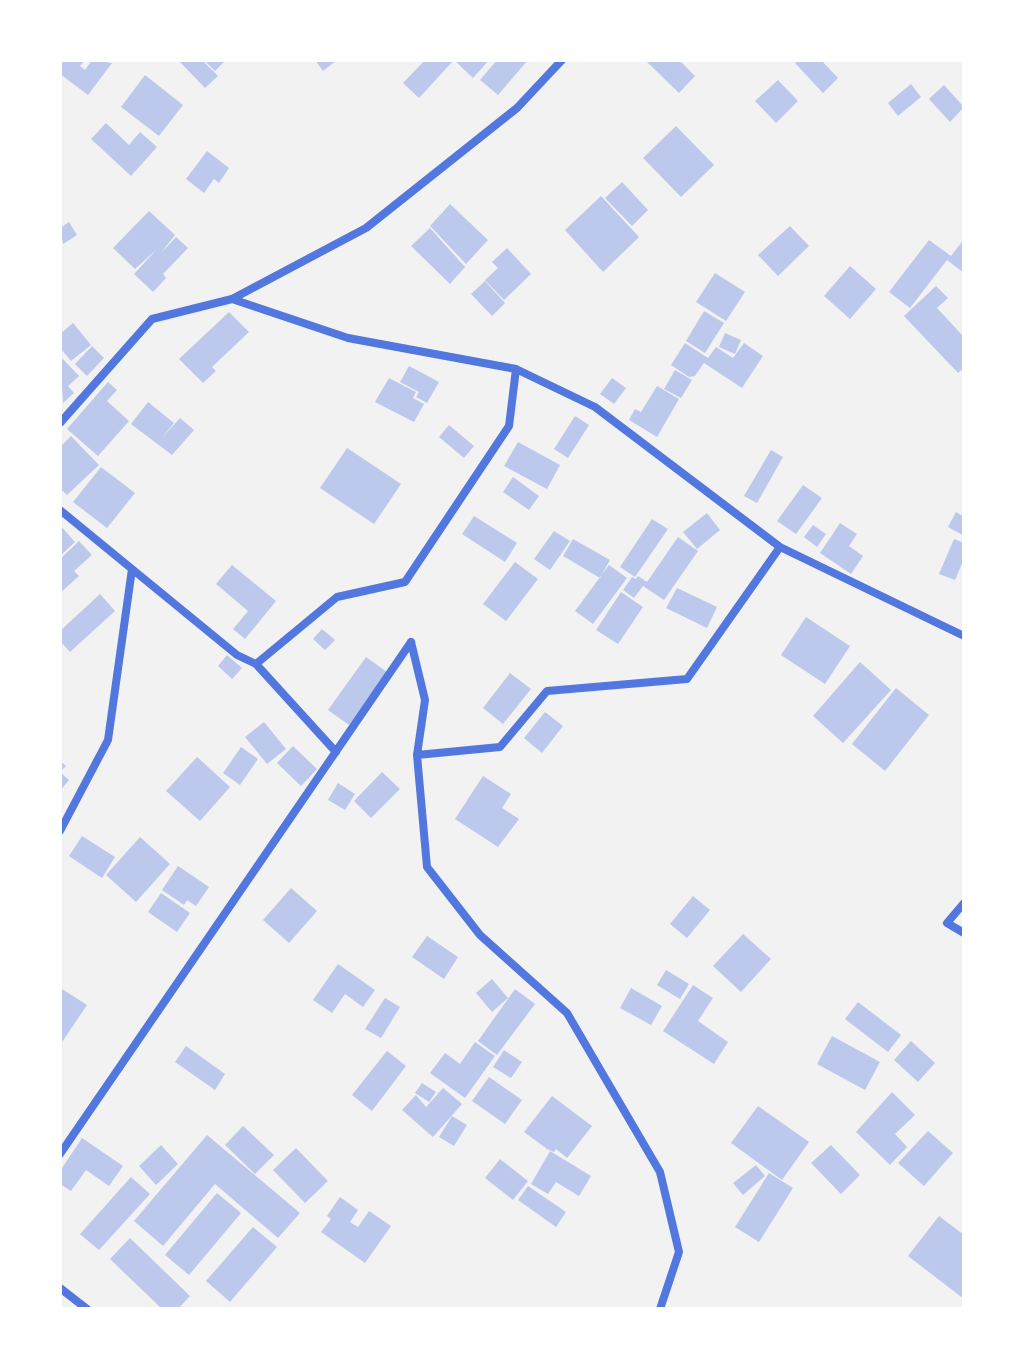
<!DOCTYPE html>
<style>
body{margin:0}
#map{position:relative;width:1024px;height:1369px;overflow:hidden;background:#f2f2f2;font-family:Raleway,sans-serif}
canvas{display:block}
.frame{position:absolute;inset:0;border:62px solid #fff;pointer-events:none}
</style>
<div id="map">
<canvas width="1024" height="1369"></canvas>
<div class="frame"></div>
</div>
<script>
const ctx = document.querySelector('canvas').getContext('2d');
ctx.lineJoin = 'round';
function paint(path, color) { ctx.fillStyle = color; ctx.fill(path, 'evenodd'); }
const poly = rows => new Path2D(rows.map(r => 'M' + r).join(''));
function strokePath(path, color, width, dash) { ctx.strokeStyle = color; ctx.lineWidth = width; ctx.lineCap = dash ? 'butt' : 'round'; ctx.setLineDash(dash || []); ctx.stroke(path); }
paint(poly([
 [60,60,85,60,80,66,85,70,92,60,112,63,88,95,60,74],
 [178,60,202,60,218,76,205,88],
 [204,60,226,60,215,71],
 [315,60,337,60,323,71],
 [425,60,489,60,473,78,454,60,419,98,403,83],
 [497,60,528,60,498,95,480,80],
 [645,60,679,60,695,76,679,93],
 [799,60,821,60,838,78,823,93,795,63],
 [145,75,183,105,159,136,121,107],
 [778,80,798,101,776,123,755,101],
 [911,84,921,97,898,116,888,103],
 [944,85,964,107,950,122,929,99],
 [106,123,129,145,140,132,157,147,131,176,91,139],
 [676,126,714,165,681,197,643,158],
 [207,151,229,168,219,183,214,179,204,193,186,179],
 [622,182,648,210,632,226,605,198],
 [601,196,639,237,603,272,565,230],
 [450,204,488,240,466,264,430,226],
 [149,211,175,235,161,253,176,237,188,248,163,274,166,278,153,292,134,274,157,249,135,269,113,248],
 [69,222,77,235,63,244,60,228],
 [790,226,809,246,778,276,758,255],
 [430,228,465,267,450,284,411,246],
 [964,239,964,273,947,260,910,308,889,292,929,240,951,256],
 [507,248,531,274,504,300,485,280,498,268,492,262],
 [850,266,876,289,850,319,824,296],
 [715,273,745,292,726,321,696,302],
 [485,281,505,303,492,316,471,294],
 [936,286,948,298,937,308,964,337,964,368,958,373,904,316],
 [704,311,724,323,705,353,686,341],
 [229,312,249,332,212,367,216,371,203,383,179,359],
 [73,323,91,345,71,361,60,348,60,334],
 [725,333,741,340,735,354,719,347],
 [685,343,708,358,716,347,733,358,744,343,763,356,742,388,704,363,695,376,689,377,671,365],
 [92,346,104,358,87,376,75,364],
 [60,356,79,376,68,386,74,393,63,403],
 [409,366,439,382,427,403,416,397,419,392,400,382],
 [675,370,692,380,681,398,664,389],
 [389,378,416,392,413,398,424,404,414,422,375,402],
 [612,378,626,388,614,404,600,394],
 [108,382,117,390,107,401,129,421,98,456,67,429],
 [657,386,679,399,657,437,629,420,635,409,641,412],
 [148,402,174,423,162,438,180,418,194,430,172,455,131,424],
 [575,416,589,425,568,458,554,449],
 [449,425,474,446,464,458,439,437],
 [71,436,99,465,67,495,60,488,60,447],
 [518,442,560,465,547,489,504,466],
 [347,448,401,484,374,524,320,488],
 [771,450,783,457,757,503,744,496],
 [101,467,135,493,107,528,73,502],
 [513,477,539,496,529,510,503,492],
 [803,485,822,498,796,534,777,521],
 [956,512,964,517,964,536,948,527],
 [707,513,720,530,697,549,683,532],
 [474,516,517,543,505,562,462,534],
 [652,519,668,529,635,577,620,567],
 [840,523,857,534,849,546,863,556,851,574,820,553],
 [60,525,75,542,60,556],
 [813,525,826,534,817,547,804,537],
 [554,531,570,541,550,570,534,559],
 [678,537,698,551,664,600,643,586,634,598,623,590,632,577,636,579,638,576,647,582],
 [573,539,610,560,600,578,563,556],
 [954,539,964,543,964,559,955,580,939,574],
 [79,541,92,555,74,571,79,576,60,593,60,559],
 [515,562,538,579,506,621,483,604],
 [232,565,276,601,245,639,233,629,248,611,216,584],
 [609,565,627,578,593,624,575,611],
 [677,588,717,607,707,628,666,608],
 [621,592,643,607,618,644,596,630],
 [100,594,115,611,70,652,60,641,60,631],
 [806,617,850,646,825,684,781,655],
 [322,629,335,640,325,650,313,639],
 [227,655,242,668,232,679,218,666],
 [366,657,387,672,349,725,328,710],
 [860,662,891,690,843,743,813,716],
 [510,673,531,689,503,724,483,708],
 [896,688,929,715,885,771,852,744],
 [545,712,563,726,542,753,524,738],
 [264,722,286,749,267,764,245,737],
 [293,746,317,769,301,786,277,763],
 [241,747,258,759,240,785,223,773],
 [197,757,230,787,200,821,166,791],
 [60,761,66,766,60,772,69,780,60,791],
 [382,772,400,789,371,818,354,801],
 [483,776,511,794,502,808,519,819,498,847,455,819],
 [338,783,355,794,345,810,328,800],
 [82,836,115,857,102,878,69,856],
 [140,837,170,864,136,902,106,875],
 [178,866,209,887,196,906,187,900,184,905,162,890],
 [291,888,317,911,289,943,263,920],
 [161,893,190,913,177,932,148,912],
 [693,896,710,910,687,938,670,924],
 [743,934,771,959,741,992,713,966],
 [427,936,458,957,444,979,412,957],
 [338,964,375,990,363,1007,345,994,332,1013,313,1000],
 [666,970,689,984,680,999,657,985],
 [492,979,508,998,492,1012,476,993],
 [693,985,713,998,698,1021,728,1042,714,1064,663,1031],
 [631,988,662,1006,651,1025,620,1008],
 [62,989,87,1005,60,1045,60,992],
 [515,989,535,1004,497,1055,478,1041],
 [385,998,400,1007,381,1038,365,1029],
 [858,1002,901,1035,888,1052,845,1019],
 [832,1036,880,1062,865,1090,817,1064],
 [911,1041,935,1063,918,1082,894,1060],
 [475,1042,495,1056,465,1098,430,1073,445,1053,460,1064],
 [186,1046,225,1074,215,1090,175,1062],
 [504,1050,522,1062,511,1078,493,1067],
 [387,1051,406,1066,372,1111,352,1095],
 [489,1077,522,1100,505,1124,472,1101],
 [422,1083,436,1092,429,1102,415,1093],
 [443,1088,462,1104,433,1137,402,1110,416,1095,426,1107],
 [892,1092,915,1115,895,1134,907,1147,890,1165,856,1132],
 [552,1096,592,1126,567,1158,556,1149,554,1152,547,1149,524,1132],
 [758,1106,809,1142,782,1180,731,1143],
 [452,1116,467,1125,454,1146,439,1137],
 [243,1126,274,1155,255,1174,225,1145],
 [928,1131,953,1153,924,1186,898,1163],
 [207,1135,300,1213,278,1238,215,1184,163,1246,134,1221],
 [82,1138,123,1166,109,1186,86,1170,71,1191,60,1184,60,1171],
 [161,1145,178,1164,156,1185,139,1166],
 [831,1145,860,1175,841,1194,811,1163],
 [296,1148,328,1181,305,1203,273,1170],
 [550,1151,591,1176,579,1196,556,1182,548,1194,531,1184],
 [500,1159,528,1181,513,1200,485,1178],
 [756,1165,765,1176,743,1195,733,1183],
 [769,1173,793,1188,759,1242,735,1227],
 [131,1177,150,1194,99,1250,80,1234],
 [528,1186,566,1212,556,1227,518,1200],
 [217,1193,241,1213,189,1275,165,1255],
 [340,1197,358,1210,350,1222,358,1227,369,1211,391,1226,365,1263,321,1232,331,1219,327,1216],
 [939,1216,964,1235,964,1299,908,1256],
 [253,1227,277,1247,230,1302,206,1281],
 [130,1238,190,1296,178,1309,162,1309,110,1259]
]), '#bdc9ec');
strokePath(poly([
 [232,299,348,338,516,369,595,407,780,547],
 [60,423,152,319,232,299,366,228,517,108,562,60],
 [60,510,132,569,108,740,60,831],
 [132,569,237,655,256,664,336,752],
 [411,642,425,700,417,755,427,867,480,935,567,1013,660,1172,679,1252,660,1309],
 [256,664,337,597,405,582,509,426,516,369],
 [417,755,500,747,547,691,687,679,780,547,964,636],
 [964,903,947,923,964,933],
 [60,1154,411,642],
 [60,1288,87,1309]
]), '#5277de', 8);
</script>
